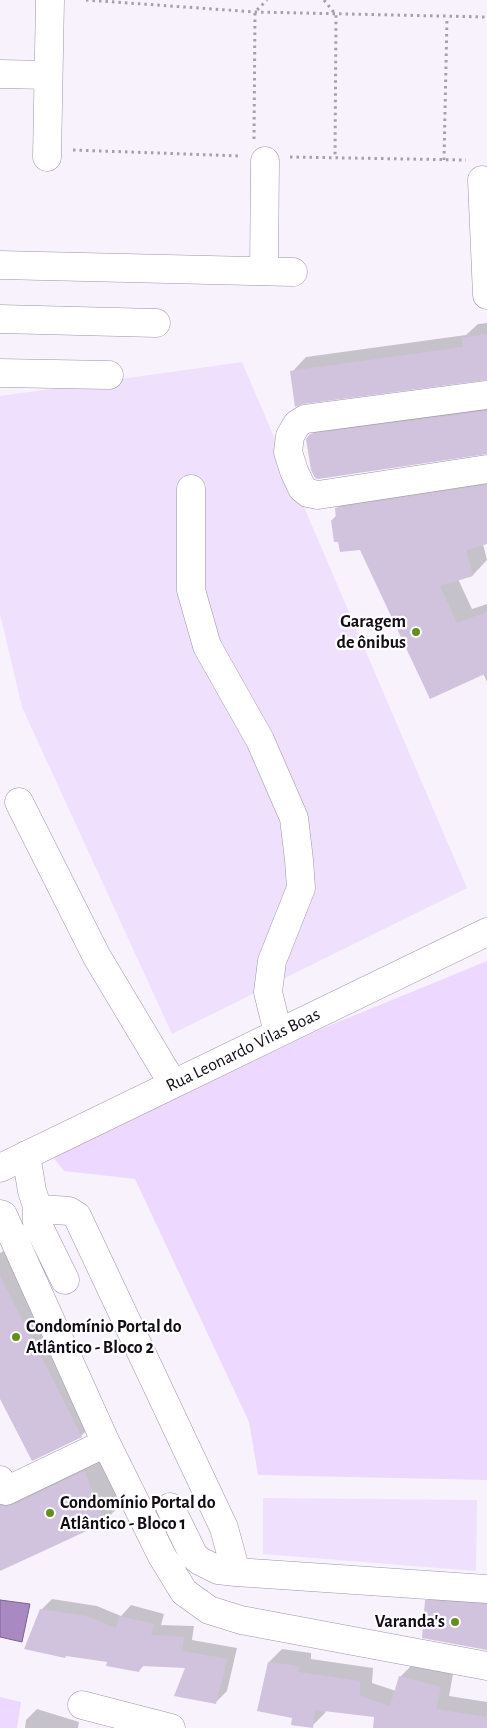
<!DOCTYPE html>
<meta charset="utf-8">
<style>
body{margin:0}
canvas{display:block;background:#f8f2fd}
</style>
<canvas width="487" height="1728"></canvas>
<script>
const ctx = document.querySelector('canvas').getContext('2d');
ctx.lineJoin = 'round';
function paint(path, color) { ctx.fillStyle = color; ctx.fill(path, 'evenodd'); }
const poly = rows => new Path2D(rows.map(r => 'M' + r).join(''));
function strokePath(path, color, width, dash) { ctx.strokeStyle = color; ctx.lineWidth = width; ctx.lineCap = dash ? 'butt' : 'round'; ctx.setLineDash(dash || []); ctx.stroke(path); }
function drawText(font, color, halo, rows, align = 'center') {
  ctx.font = font + ' "Alegreya Sans",sans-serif'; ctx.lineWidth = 4.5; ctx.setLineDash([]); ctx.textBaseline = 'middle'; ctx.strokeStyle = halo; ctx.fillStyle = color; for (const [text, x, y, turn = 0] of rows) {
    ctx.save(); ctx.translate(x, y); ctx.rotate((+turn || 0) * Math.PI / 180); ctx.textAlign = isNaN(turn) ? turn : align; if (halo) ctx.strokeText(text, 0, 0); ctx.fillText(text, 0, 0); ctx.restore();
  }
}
paint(poly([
 [242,362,467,888,172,1034,22,707,0,614,0,396],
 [263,1498,477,1500,476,1571,263,1554]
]), '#efe1fd');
paint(poly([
 [487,961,487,1480,258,1475,249,1422,135,1179,64,1171,53,1157,321,1029],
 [0,1697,21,1702,17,1728,0,1728]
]), '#edd9ff');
const water = poly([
 [0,1600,30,1604,22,1642,0,1637,0,1600]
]);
paint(water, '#a889c2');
strokePath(water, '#7b648f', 1);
paint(poly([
 [487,323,487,379,292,372,306,357,466,335,478,324],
 [487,399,487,453,310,436,325,421],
 [487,473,487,543,483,544,487,560,473,575,458,579,472,609,487,604,487,682,483,673,332,520,337,515,336,509,351,494],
 [13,1246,100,1417,81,1436,0,1396,0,1253],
 [104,1453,122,1504,103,1522,0,1570,0,1482],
 [442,1586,487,1589,487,1648,427,1601],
 [52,1599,97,1606,121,1616,131,1605,164,1614,161,1625,194,1626,192,1640,237,1648,227,1691,216,1702,187,1666,144,1665,139,1671,41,1610],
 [282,1649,311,1653,311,1659,373,1668,372,1683,396,1691,400,1677,413,1664,453,1674,449,1696,487,1702,487,1716,483,1728,375,1728,376,1716,326,1710,325,1713,312,1726,294,1717,269,1662],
 [37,1709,79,1722,78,1728,25,1728,26,1720]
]), '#0003');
paint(poly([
 [487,334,487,380,303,404,295,407,290,371,463,347,462,338],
 [487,411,487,454,318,479,315,478,311,470,306,439,310,434],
 [487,485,487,544,466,550,473,576,440,586,457,623,487,612,487,673,430,699,360,550,340,552,338,542,334,542,331,520,336,519,335,508],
 [0,1276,82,1437,32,1461,0,1399],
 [85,1471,104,1523,0,1571,0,1505,6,1507,13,1505],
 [425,1600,487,1604,487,1650,422,1638],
 [40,1609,86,1616,116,1628,119,1616,154,1624,151,1635,184,1637,182,1651,227,1659,216,1704,174,1696,185,1668,141,1666,139,1672,106,1666,107,1662,66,1656,65,1658,24,1649],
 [268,1662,299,1666,298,1672,360,1681,360,1696,390,1706,399,1676,441,1687,436,1709,487,1717,487,1728,373,1728,374,1717,315,1710,313,1728,291,1725,292,1718,257,1711]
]), '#d1c3de');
const minor = poly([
 [0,74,48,75],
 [47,157,50,0],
 [482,180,487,295],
 [0,265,293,272],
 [264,271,265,161],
 [0,319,156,323],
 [0,373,109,375],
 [487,395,305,419,297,424,290,436,288,452,294,471,302,488,308,493,318,495,487,469],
 [191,489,191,590,207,646,260,740,294,818,299,860,301,888,272,961,268,992,278,1033],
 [19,802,97,957,173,1084],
 [26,1155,32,1191,37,1206,42,1209,69,1211,77,1216,224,1528,236,1572,487,1589],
 [0,1168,487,932],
 [37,1206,37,1223,65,1280],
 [0,1214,3,1215,106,1443,162,1556,184,1592,209,1610,241,1620,487,1666],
 [0,1480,6,1491,106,1443],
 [170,1507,194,1556,200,1561,218,1570,236,1572],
 [82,1705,171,1728]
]);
strokePath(minor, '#9f92ab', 29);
strokePath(poly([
 [86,0,255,12,487,17],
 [324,0,336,15,335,158],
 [254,139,255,12,267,0],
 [73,150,241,156],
 [290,157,466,160],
 [444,160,447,17]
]), '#a6a0ab', 3, [2.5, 4]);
strokePath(minor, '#fff', 28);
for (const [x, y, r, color] of [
 [416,632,5,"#648f1f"],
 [16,1337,5,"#648f1f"],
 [50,1513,5,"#648f1f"],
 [455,1622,5,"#648f1f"]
]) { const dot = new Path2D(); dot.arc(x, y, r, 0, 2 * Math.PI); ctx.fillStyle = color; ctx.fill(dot); strokePath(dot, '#fff', 2); }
drawText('bold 18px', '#120d17', '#fff', [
 ["Garagem",406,622],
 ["de ônibus",406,643],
 ["Condomínio Portal do",26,1327,"left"],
 ["Atlântico - Bloco 2",26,1348,"left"],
 ["Condomínio Portal do",60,1503,"left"],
 ["Atlântico - Bloco 1",60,1524,"left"],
 ["Varanda's",445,1622]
], 'right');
drawText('18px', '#120d17', '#fff', [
 ["Rua Leonardo Vilas Boas",243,1050,-26]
]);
</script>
